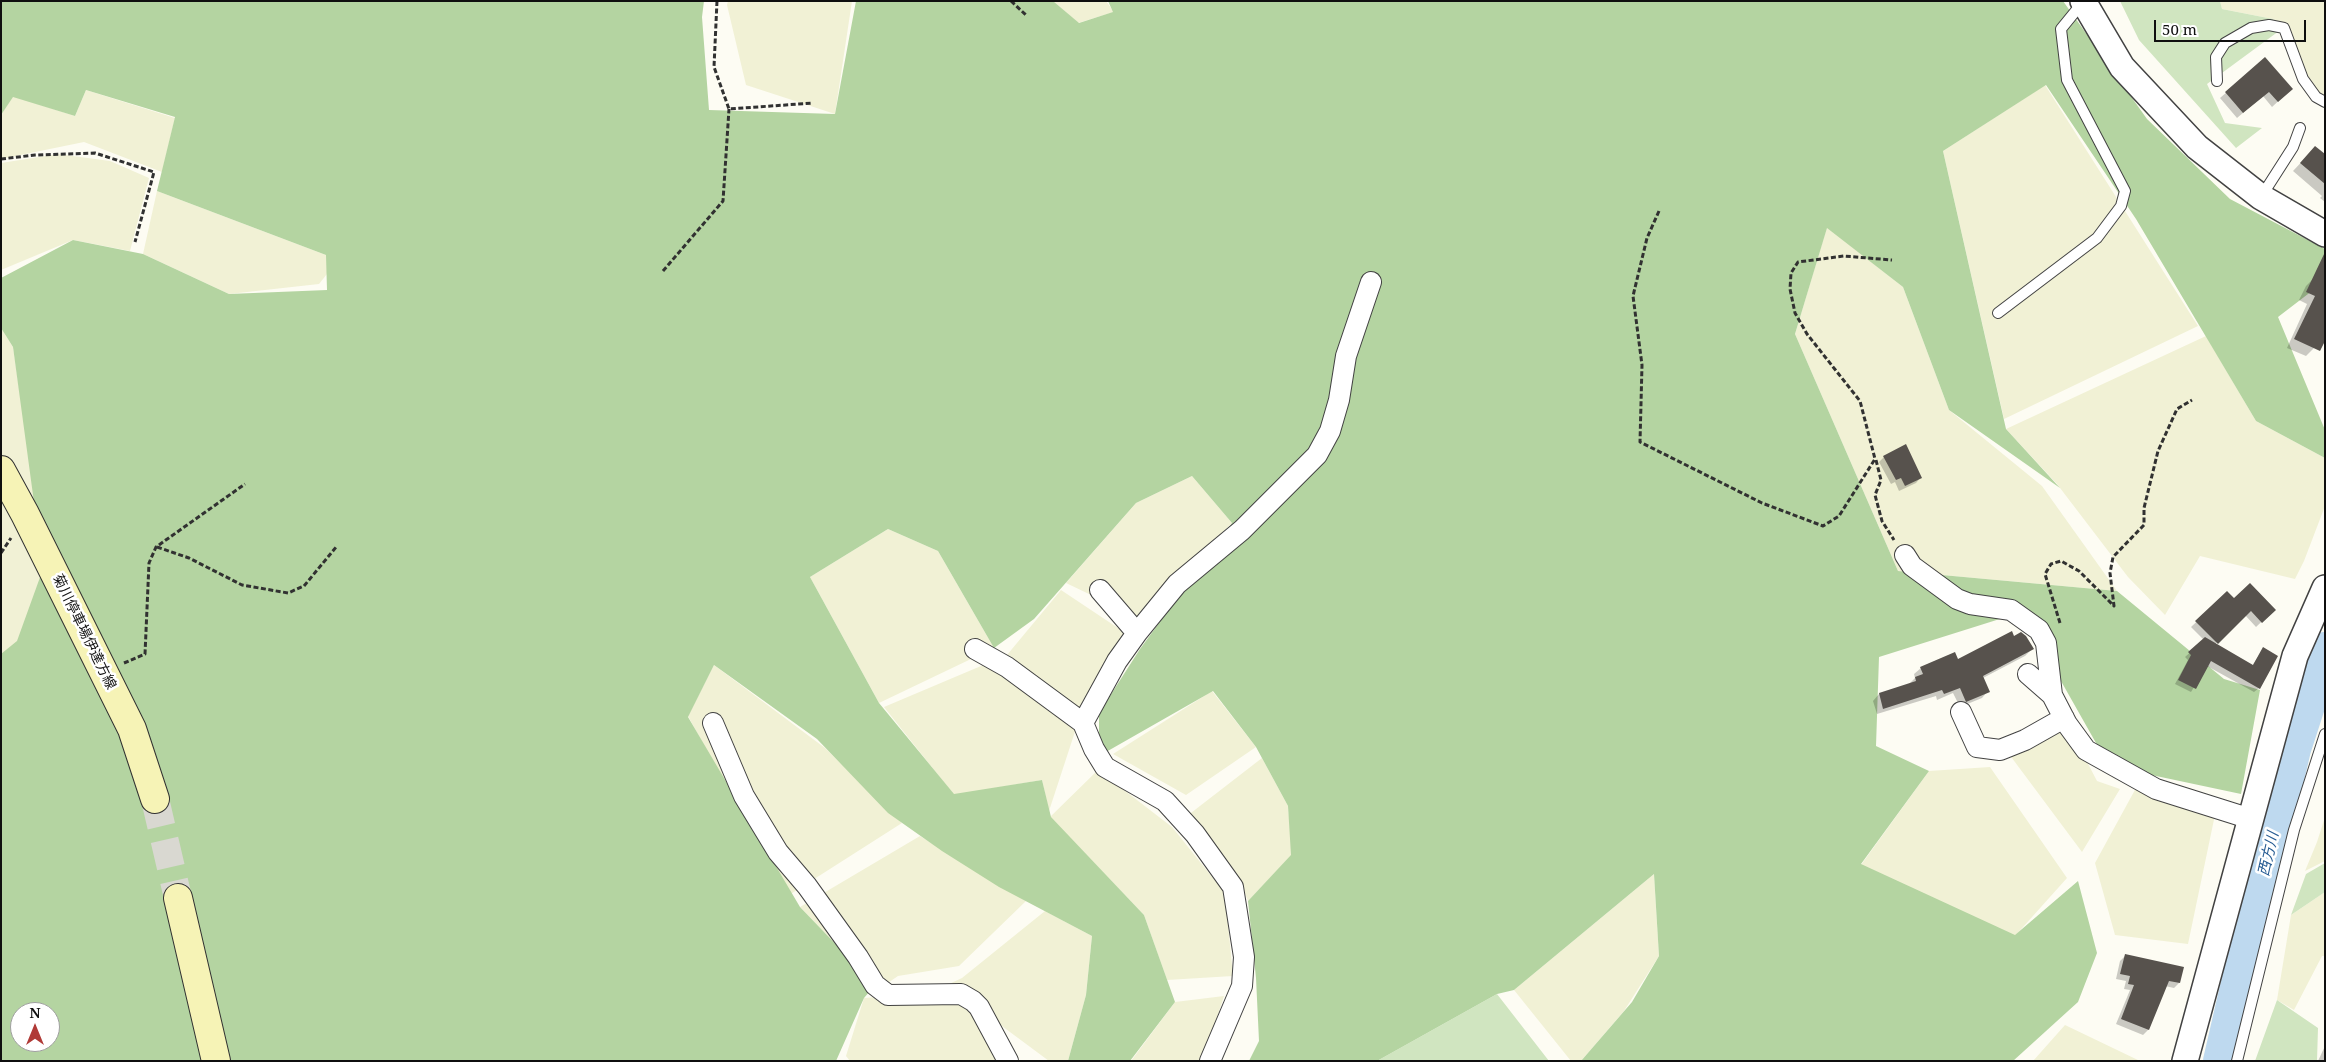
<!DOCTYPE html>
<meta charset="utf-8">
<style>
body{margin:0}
#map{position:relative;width:2326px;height:1062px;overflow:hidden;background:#fdfcf3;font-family:"Noto Serif",serif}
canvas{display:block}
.frame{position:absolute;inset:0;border:2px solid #0f0f0f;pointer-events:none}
.north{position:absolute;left:10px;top:1002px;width:50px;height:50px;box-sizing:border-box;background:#fff;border:1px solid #9f9f9f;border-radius:50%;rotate:0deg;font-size:14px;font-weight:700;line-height:20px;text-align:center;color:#0f0f0f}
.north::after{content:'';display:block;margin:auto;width:18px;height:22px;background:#b03a37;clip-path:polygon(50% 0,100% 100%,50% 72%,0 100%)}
.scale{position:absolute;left:2154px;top:20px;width:152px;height:22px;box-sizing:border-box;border:2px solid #0f0f0f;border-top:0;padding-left:6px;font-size:15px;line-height:18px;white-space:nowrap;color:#0f0f0f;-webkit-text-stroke:4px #fff;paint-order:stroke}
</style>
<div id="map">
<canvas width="2326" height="1062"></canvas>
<div class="frame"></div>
<div class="north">N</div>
<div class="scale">50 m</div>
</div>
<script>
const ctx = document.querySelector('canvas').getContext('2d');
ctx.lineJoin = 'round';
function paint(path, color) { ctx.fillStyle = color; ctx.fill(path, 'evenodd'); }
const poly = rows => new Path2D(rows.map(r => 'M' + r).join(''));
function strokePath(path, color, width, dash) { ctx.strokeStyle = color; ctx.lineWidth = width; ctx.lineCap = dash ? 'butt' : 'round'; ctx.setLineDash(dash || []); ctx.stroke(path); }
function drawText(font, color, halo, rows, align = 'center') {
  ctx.font = font + ' "Noto Serif","Noto Sans JP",serif'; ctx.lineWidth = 5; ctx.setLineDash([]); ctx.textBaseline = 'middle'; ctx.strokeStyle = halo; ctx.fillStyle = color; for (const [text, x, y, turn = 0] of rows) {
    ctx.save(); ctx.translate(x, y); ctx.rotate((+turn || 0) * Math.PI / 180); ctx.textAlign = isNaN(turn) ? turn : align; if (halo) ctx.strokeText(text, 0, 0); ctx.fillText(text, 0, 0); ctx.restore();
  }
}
paint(poly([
 [728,1,852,1,835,114,746,85,727,5],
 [1053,1,1106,1,1114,12,1078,23],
 [2220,1,2325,1,2325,100,2312,95,2273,19,2222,9],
 [2045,85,2198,326,2004,419,1943,151],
 [86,90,175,118,162,172,84,142,1,159,1,115,13,96,75,116],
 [58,154,110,161,149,178,130,251,73,240,1,270,1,163],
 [157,191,326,255,339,259,319,284,229,294,143,254],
 [1827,227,1903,287,1949,410,2042,486,2117,591,1898,571,1795,334],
 [1,328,13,347,46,570,17,644,1,657],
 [2206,336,2256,421,2325,458,2325,506,2304,561,2295,579,2200,556,2165,615,2128,577,2057,484,2006,429],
 [1192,476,1232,523,1137,617,1066,583,1136,503],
 [888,529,938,551,994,648,879,703,810,577],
 [1061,590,1127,634,1087,695,1049,811,1042,780,954,795,884,707,1007,655],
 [714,665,825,748,902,823,786,897,688,716],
 [1212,691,1256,747,1186,795,1113,754],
 [2062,714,2097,781,2120,789,2082,852,2003,746],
 [1262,758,1288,806,1292,855,1248,901,1239,879,1187,816],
 [1990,767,2067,878,2015,936,1861,865,1929,771],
 [1098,770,1172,827,1225,893,1233,976,1167,980,1144,915,1050,817],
 [2136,788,2216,810,2188,944,2115,935,2095,863],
 [2325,817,2325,861,2305,871,2317,842],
 [920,836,1026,901,959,966,898,976,879,989,800,907],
 [1654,874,1659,956,1624,1011,1581,1061,1571,1061,1514,990],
 [2325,892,2325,956,2322,956,2294,1010,2277,1000,2291,915],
 [1045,911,1092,936,1086,995,1068,1061,1049,1061,979,1009,1001,1061,850,1061,846,1056,864,998,902,995,947,985,962,978],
 [1224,996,1203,1061,1131,1061,1175,1002],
 [2065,1025,2140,1061,2033,1061]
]), '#f1f1d5');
paint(poly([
 [2120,1,2220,1,2222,9,2273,19,2279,31,2207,84,2225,123,2262,128,2236,148,2139,40],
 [2325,863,2325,892,2291,915,2306,874],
 [1497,994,1549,1061,1377,1061],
 [2277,1000,2318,1028,2317,1061,2255,1061]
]), '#d0e5c0');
paint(poly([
 [1,1,704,1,702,17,709,110,835,114,856,1,1053,1,1079,23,1113,12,1108,1,2063,1,2147,119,2230,199,2325,249,2325,281,2278,317,2325,430,2325,458,2256,421,2136,219,2046,85,1943,151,2006,429,2060,488,1949,410,1903,287,1827,228,1795,334,1898,571,2117,591,2224,679,2260,690,2241,794,2109,766,2022,612,1879,657,1876,746,1929,771,1861,864,2015,935,2078,881,2097,953,2078,1002,2013,1061,1581,1061,1632,1002,1659,956,1654,874,1514,990,1497,994,1377,1061,1249,1061,1259,1041,1256,978,1248,901,1291,855,1288,806,1256,747,1213,691,1106,752,1099,743,1099,713,1140,649,1232,523,1192,476,1136,503,1034,619,994,648,938,551,888,529,810,577,879,703,954,794,1042,780,1051,817,1144,915,1175,1002,1130,1061,1068,1061,1086,995,1092,936,999,887,942,851,888,813,817,739,714,665,688,717,800,907,875,985,864,998,836,1061,1,1061,1,654,17,641,43,569,13,347,1,328,1,278,73,240,143,254,229,294,327,290,326,255,157,191,175,117,86,90,75,116,13,97,1,115],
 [20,1012,50,1012,50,1042,20,1042]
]), '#b4d4a1');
paint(poly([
 [2265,59,2286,94,2272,107,2263,96,2237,118,2220,98],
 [2308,155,2325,156,2325,202,2320,198,2322,196,2293,171],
 [2314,278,2325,283,2314,348,2306,356,2287,348,2307,304,2299,300,2306,286],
 [1884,457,1921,477,1916,483,1899,491,1895,482,1891,484,1879,462],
 [2227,593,2234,600,2274,610,2256,627,2245,615,2215,644,2252,666,2263,649,2259,688,2254,692,2207,666,2191,692,2175,684,2188,660,2185,657,2204,640,2191,627],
 [2014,637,2032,649,2025,656,1983,678,1988,691,1982,698,1960,707,1953,693,1937,700,1936,696,1877,714,1873,701,1879,694,1908,685,1915,678,1914,674,1921,668,1958,661],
 [2125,956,2182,968,2179,983,2174,988,2165,986,2148,1030,2143,1035,2116,1024,2130,990,2124,989,2126,981,2116,979,2120,961],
 [2325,1046,2325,1061,2318,1061]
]), '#0003');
strokePath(poly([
 [2221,1061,2293,749,2325,650]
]), '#bed9ef', 36);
paint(poly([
 [2265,57,2293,89,2278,102,2269,92,2243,113,2225,92],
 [2315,146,2325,154,2325,184,2300,163],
 [2325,252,2325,341,2320,351,2294,339,2315,296,2306,292],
 [1906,444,1922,478,1905,486,1901,478,1896,480,1883,456],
 [2250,583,2276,610,2262,623,2251,611,2218,644,2195,621,2227,591,2234,598],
 [2012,631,2014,636,2021,632,2026,636,2034,649,1983,676,1990,692,1966,702,1960,688,1944,694,1942,690,1883,709,1879,693,1916,681,1915,677,1923,674,1920,667,1955,652,1958,659],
 [2205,637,2253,665,2263,647,2278,656,2260,689,2211,661,2196,689,2178,680,2191,655,2188,652],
 [2125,954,2184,967,2180,983,2169,981,2149,1030,2121,1019,2134,985,2128,984,2130,976,2120,974]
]), '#57524d');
strokePath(poly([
 [155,799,178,898]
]), '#d9d8d1', 28, [28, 14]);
const service = poly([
 [2217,81,2216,57,2225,43,2251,28,2269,25,2284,28,2303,79,2316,97,2325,102],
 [2261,197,2293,147,2300,128],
 [1998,313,2097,238,2121,206,2125,191,2067,80,2061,29,2083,2],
 [2237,1061,2294,830,2325,734]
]);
const minor = poly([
 [1905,555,1912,566,1957,599,1970,604,2011,610,2039,630,2046,643,2052,695],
 [1100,590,1137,633],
 [975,649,1007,667,1083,723],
 [2028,674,2052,695,2067,724,2086,750,2156,789,2251,819],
 [1961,712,1977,747,2000,750,2025,740,2064,718],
 [713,723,744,796,778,852,807,886,858,957,875,985,888,995,961,994,973,1001,979,1007,1008,1061],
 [1210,1061,1242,986,1244,957,1233,887,1195,834,1165,801,1105,767,1094,749,1083,723,1117,661,1137,633,1177,584,1242,530,1317,455,1330,431,1339,400,1346,356,1371,282]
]);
const tertiary = poly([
 [2083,1,2122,67,2197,147,2261,197,2325,234],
 [2185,1061,2295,656,2325,588]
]);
const secondary = poly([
 [1,470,25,514,132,729,155,799],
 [178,898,216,1061]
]);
strokePath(service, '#424242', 12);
strokePath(minor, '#424242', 22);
strokePath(tertiary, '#424242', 28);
strokePath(secondary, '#313131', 30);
strokePath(poly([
 [717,1,714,67,729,109,813,103],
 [1011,1,1027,16],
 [1,159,35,155,95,153,154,172,135,242],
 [1659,211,1647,238,1633,296,1642,365,1640,442,1762,503,1823,526,1839,516,1875,459,1860,401,1807,334,1795,313,1790,289,1791,273,1798,262,1844,256,1892,260],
 [663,271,723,201,729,109],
 [1876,460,1881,480,1875,495,1882,521,1894,540],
 [157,547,189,558,242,585,288,593,304,586,337,546],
 [1,553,11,538],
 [2060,623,2045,574,2051,564,2061,561,2079,571,2114,606,2110,573,2113,557,2144,525,2144,508,2158,451,2177,409,2192,400],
 [124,663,145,654,149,563,156,547,245,484]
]), '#313131', 3, [5, 2.5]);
strokePath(service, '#fff', 10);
strokePath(minor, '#fff', 20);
strokePath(tertiary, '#fff', 25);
strokePath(secondary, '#f6f3b6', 28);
drawText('14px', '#0f0f0f', '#fff', [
 ["菊川停車場伊達方線",84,632,64]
]);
drawText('italic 15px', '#275c93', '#fff', [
 ["西方川",2269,854,-77]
]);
</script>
